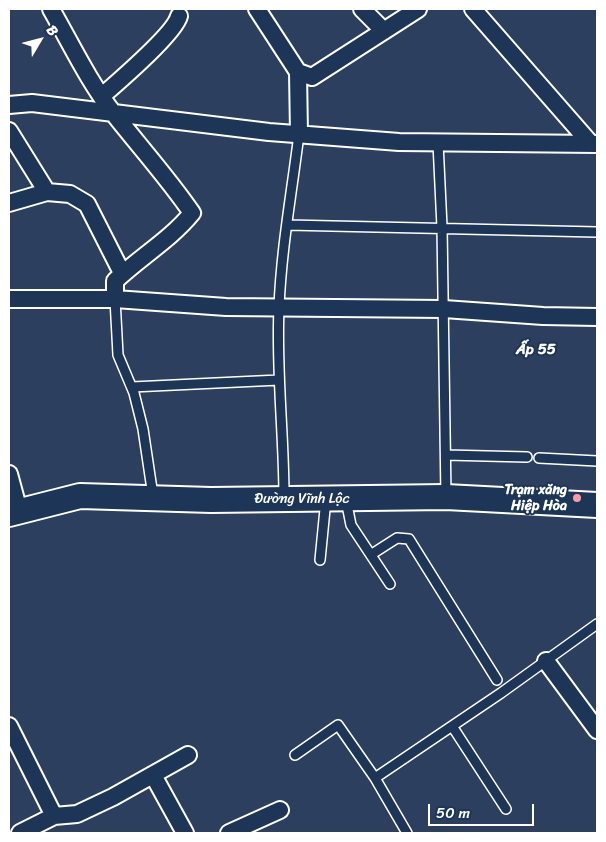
<!DOCTYPE html>
<meta charset="utf-8">
<style>
body{margin:0}
#map{position:relative;width:606px;height:842px;overflow:hidden;background:#2d3f5e;font-family:Sriracha,sans-serif}
canvas{display:block}
.frame{position:absolute;inset:0;border:10px solid #fff;pointer-events:none}
.north{position:absolute;left:15px;top:15px;width:50px;height:50px;-webkit-text-stroke:4px #1d3557;paint-order:stroke;rotate:53deg;font-size:14px;font-weight:700;line-height:20px;text-align:center;color:#fff}
.north::after{content:'';display:block;margin:auto;width:18px;height:22px;background:#fff;clip-path:polygon(50% 0,100% 100%,50% 72%,0 100%)}
.scale{position:absolute;left:428px;top:804px;width:106px;height:22px;box-sizing:border-box;border:2px solid #fff;border-top:0;padding-left:6px;font-size:15px;line-height:18px;white-space:nowrap;color:#fff;-webkit-text-stroke:4px #1d3557;paint-order:stroke}
</style>
<div id="map">
<canvas width="606" height="842"></canvas>
<div class="frame"></div>
<div class="north">B</div>
<div class="scale">50 m</div>
</div>
<script>
const ctx = document.querySelector('canvas').getContext('2d');
ctx.lineJoin = 'round';
function trace(path, color, width, dash) {
  ctx.strokeStyle = color;
  ctx.lineWidth = width;
  ctx.lineCap = dash ? 'butt' : 'round';
  ctx.setLineDash(dash || []);
  ctx.stroke(path);
}
function write(font, color, halo, rows, align = 'center') {
  ctx.font = font + ' Sriracha,sans-serif';
  ctx.lineWidth = 4;
  ctx.setLineDash([]);
  ctx.textBaseline = 'middle';
  ctx.strokeStyle = halo;
  ctx.fillStyle = color;
  for (const [text, x, y, turn = 0] of rows) {
    ctx.save();
    ctx.translate(x, y);
    ctx.rotate((+turn || 0) * Math.PI / 180);
    ctx.textAlign = isNaN(turn) ? turn : align;
    if (halo) ctx.strokeText(text, 0, 0);
    ctx.fillText(text, 0, 0);
    ctx.restore();
  }
}
const service = new Path2D(`
 M 438,143 L 442,227 L 446,497
 M 288,225 L 597,232
 M 115,299 L 118,355 L 134,393 L 143,429 L 153,496
 M 132,387 L 279,380
 M 446,455 L 527,457
 M 539,458 L 597,461
 M 284,498 C 284,434 276,371 279,308 C 281,251 292,191 299,134
 M 346,500 L 351,525 L 390,584
 M 372,554 L 397,538 L 409,539 L 497,680
 M 320,560 L 326,499
 M 452,726 L 506,809
 M 295,755 L 338,725 L 375,778 L 407,833
 M 375,778 L 501,693 L 597,624`);
const minor = new Path2D(`
 M 51,9 C 71,44 89,82 114,114 C 140,147 168,178 192,213 C 170,240 140,257 115,281 L 115,299
 M 257,9 L 298,72 L 312,77 L 418,9
 M 362,9 L 384,31
 M 473,9 L 591,144
 M 298,72 L 299,134
 M 102,96 C 118,82 175,33 179,16
 M 9,105 L 32,103 L 269,132 L 399,142 L 597,144
 M 9,131 L 47,192
 M 9,203 L 47,192 L 70,194 L 87,204 L 122,273
 M 9,299 L 115,299 L 226,307 L 444,309 L 543,316 L 597,317
 M 9,474 L 19,511
 M 546,661 L 597,730
 M 9,726 L 54,816 L 20,833
 M 153,775 L 185,833
 M 54,816 L 77,814 L 113,797 L 188,755
 M 229,833 L 280,810`);
const secondary = new Path2D(`
 M 9,514 L 80,496 L 211,500 L 446,497 L 597,505`);
const markers = [
 [577,498,5,"#ff9aa2"]
];
const poiNames = [
 ["Trạm xăng",567,490],
 ["Hiệp Hòa",567,506]
];
const streetNames = [
 ["Đường Vĩnh Lộc",302,499]
];
const neighbourhoodNames = [
 ["Ấp 55",536,350]
];
trace(service, '#fff', 12);
trace(minor, '#fff', 20);
trace(secondary, '#fff', 28);
trace(service, '#1d3557', 9);
trace(minor, '#1d3557', 16);
trace(secondary, '#1d3557', 24);
for (const [x, y, r, color] of markers) {
  const dot = new Path2D();
  dot.arc(x, y, r, 0, 2 * Math.PI);
  ctx.fillStyle = color;
  ctx.fill(dot);
  trace(dot, '#1d3557', 2);
}
write('bold 14px', '#fff', '#1d3557', poiNames, 'right');
write('14px', '#fff', '#1d3557', streetNames);
write('bold 15px', '#fff', '#1d3557', neighbourhoodNames);
</script>
